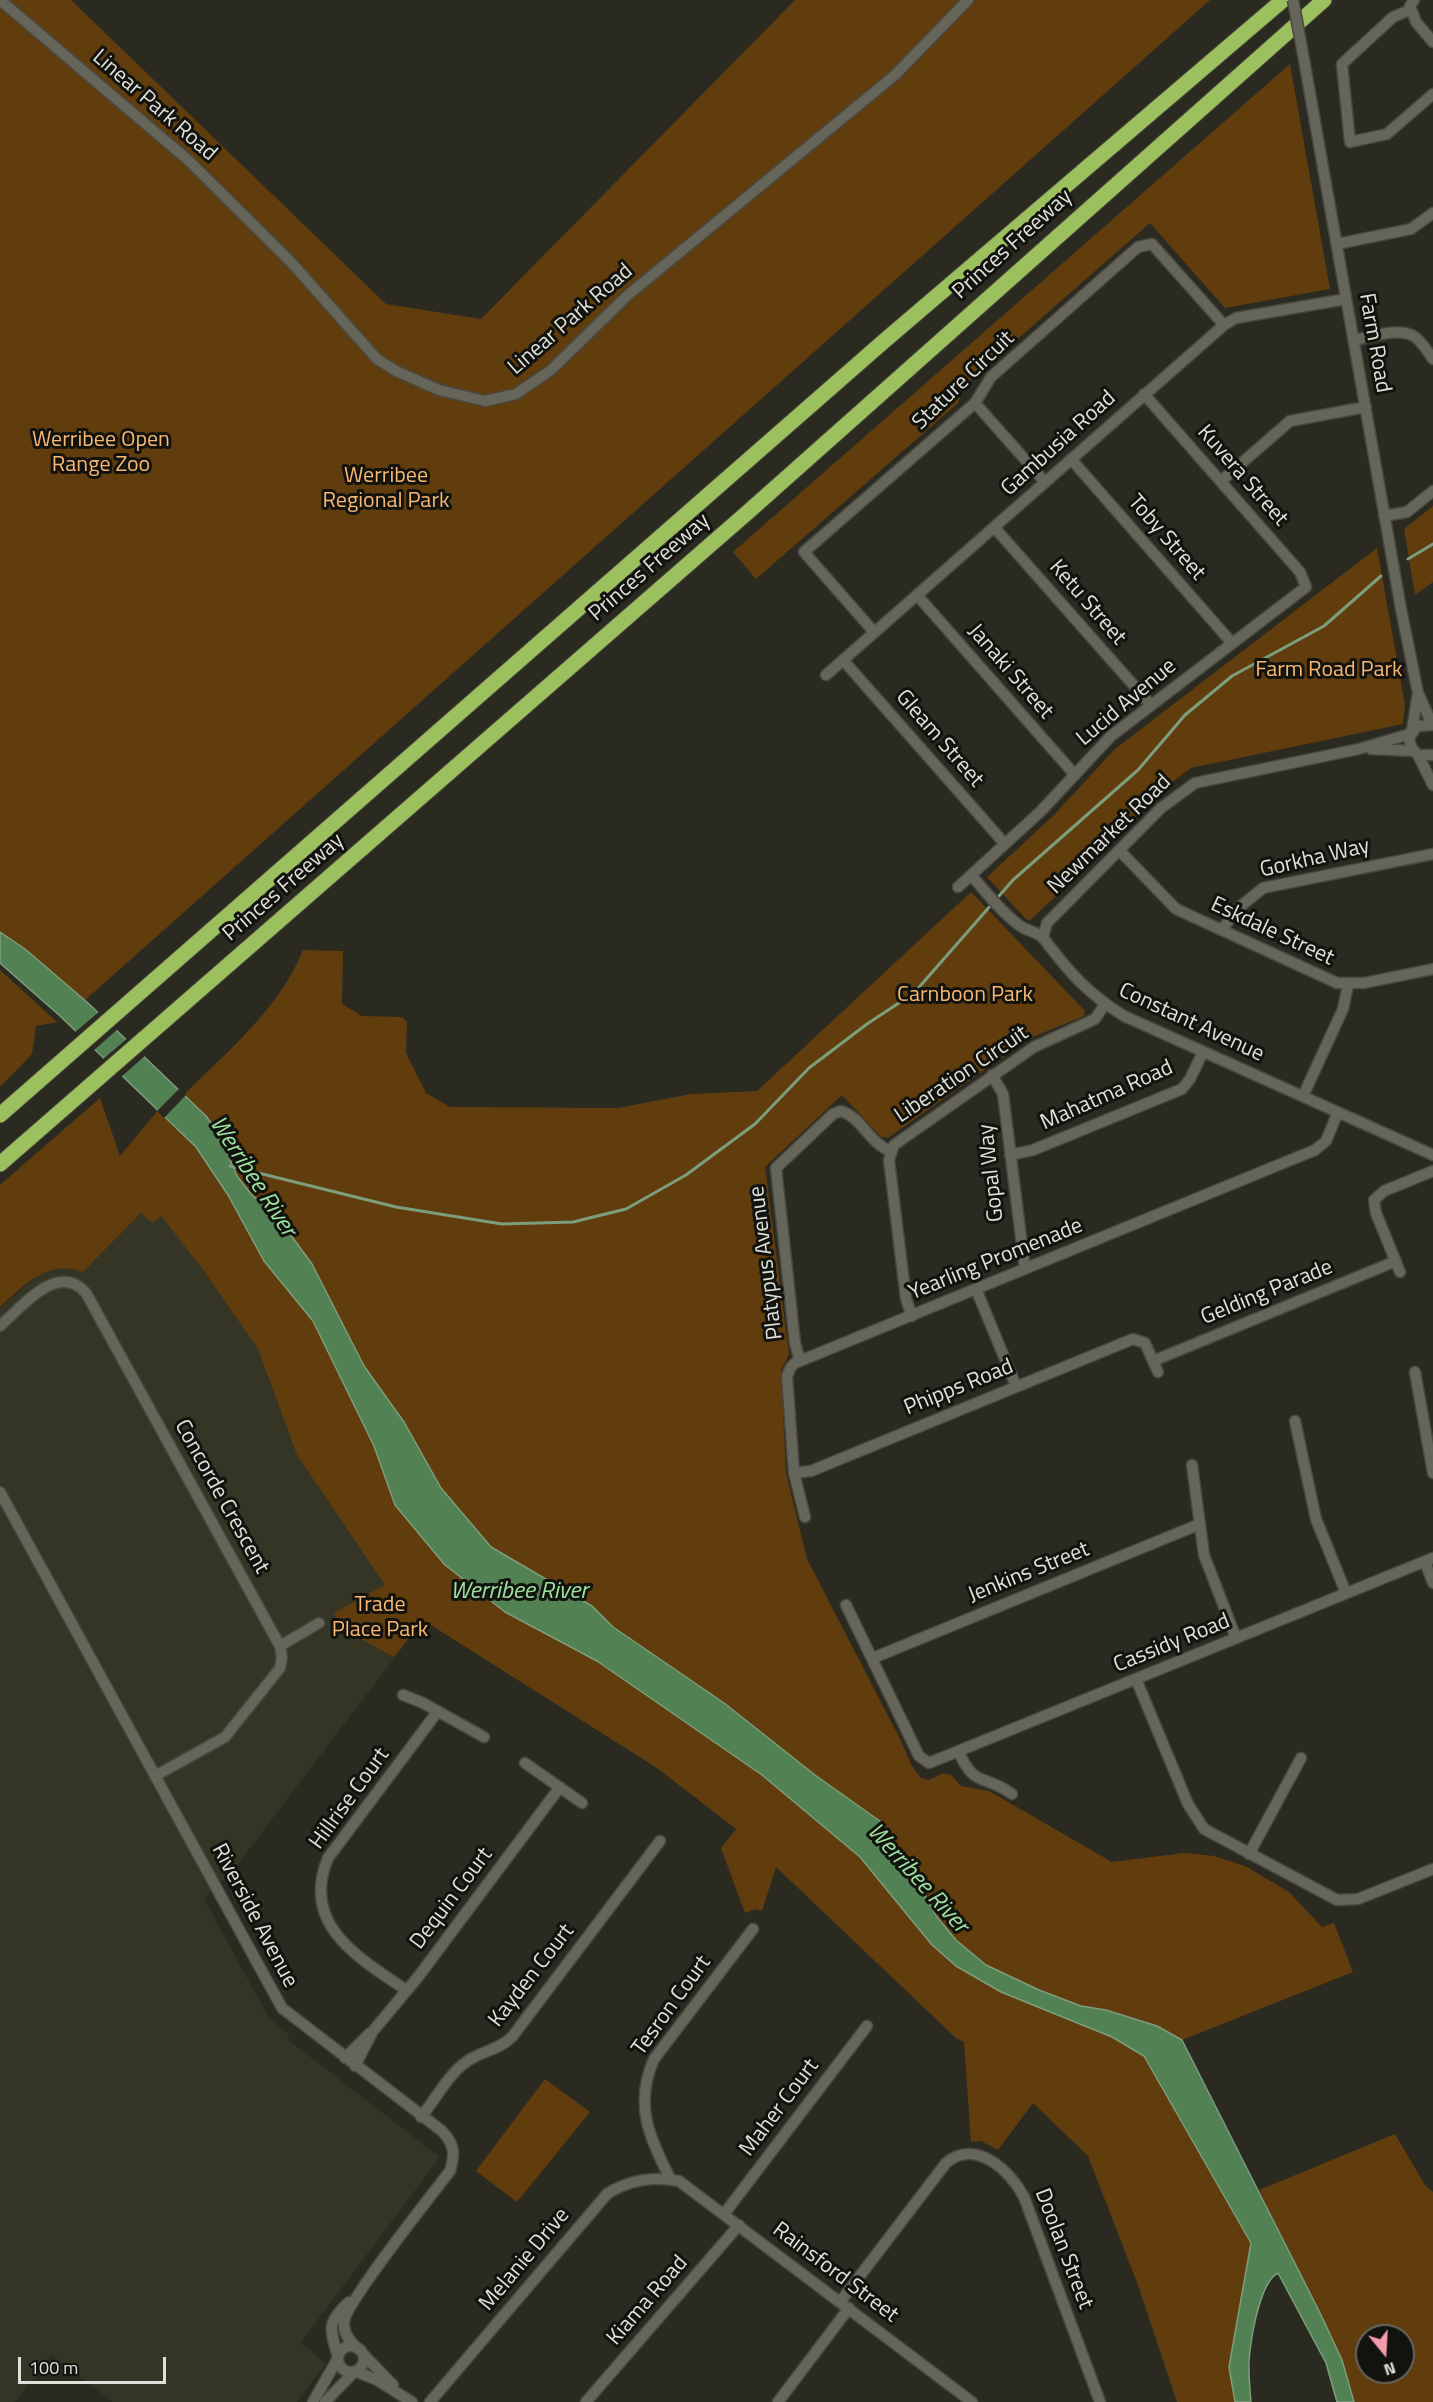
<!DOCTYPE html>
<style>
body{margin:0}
#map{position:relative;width:1433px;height:2402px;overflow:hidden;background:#2a2a21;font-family:"Titillium Web",sans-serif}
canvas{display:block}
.north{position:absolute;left:1355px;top:2324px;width:60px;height:60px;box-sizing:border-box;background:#12120e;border:2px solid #656560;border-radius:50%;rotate:162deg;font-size:16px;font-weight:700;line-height:24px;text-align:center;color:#e1e1db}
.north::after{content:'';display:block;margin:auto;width:21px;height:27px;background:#f39aa8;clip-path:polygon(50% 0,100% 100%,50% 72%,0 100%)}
.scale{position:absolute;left:18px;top:2357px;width:148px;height:27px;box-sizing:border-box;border:3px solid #e1e1db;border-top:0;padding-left:8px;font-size:18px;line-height:21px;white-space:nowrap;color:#e1e1db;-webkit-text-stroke:4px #12120e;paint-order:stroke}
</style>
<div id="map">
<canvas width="1433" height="2402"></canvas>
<div class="north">N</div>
<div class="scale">100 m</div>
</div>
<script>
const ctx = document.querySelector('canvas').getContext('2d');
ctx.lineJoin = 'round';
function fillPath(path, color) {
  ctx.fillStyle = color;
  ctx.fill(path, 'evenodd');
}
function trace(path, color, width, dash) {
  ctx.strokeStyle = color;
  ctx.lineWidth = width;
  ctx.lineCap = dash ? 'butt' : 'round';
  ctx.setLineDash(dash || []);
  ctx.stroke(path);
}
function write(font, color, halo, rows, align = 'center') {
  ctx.font = font + ' "Titillium Web",sans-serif';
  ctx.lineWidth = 6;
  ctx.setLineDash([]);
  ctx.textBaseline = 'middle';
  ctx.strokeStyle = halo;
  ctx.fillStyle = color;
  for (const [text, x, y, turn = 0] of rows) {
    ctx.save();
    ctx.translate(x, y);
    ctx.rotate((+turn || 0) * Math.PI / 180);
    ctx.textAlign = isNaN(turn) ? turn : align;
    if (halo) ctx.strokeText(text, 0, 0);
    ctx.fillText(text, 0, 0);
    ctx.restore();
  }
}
const built = new Path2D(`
 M 141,1213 L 161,1216 L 201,1267 L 258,1349 L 297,1455 L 423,1620 L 232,1872 L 204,1899 L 269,2018 L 290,2035 L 287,2039 L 440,2157 L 301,2342 L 326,2364 L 297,2402 L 113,2402 L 51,2355 L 15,2402 L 0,2402 L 0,1308 L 36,1276 L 48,1270 L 67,1268 L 83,1272 Z`);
const green = new Path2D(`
 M 0,0 L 71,0 L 386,304 L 481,319 L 795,0 L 1210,0 L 84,1001 L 25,949 L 0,932 Z
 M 1290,64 L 1330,289 L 1225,308 L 1150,223 L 965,385 L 958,403 L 756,579 L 733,552 Z
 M 1433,506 L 1433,582 L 1415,595 L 1404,529 Z
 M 1377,548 L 1405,705 L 1403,724 L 1191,768 L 1156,794 L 1097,858 L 1029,921 L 1024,917 L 987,877 L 1054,815 L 1115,749 Z
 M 971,892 L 1085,1011 L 1084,1016 L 1028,1039 L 888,1138 L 881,1137 L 842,1095 L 765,1167 L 789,1354 L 781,1371 L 786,1473 L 807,1559 L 899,1737 L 912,1766 L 921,1778 L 929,1780 L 943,1773 L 951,1775 L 961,1786 L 989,1791 L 1112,1862 L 1184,1853 L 1214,1856 L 1245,1866 L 1289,1892 L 1322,1927 L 1334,1923 L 1353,1972 L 1182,2040 L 1157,2026 L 1106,2010 L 1081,2006 L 1039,1990 L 986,1965 L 956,1940 L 937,1917 L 884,1824 L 815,1775 L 724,1703 L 613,1627 L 592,1606 L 491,1547 L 441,1488 L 404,1422 L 364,1366 L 312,1264 L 268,1204 L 254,1197 L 248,1190 L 237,1176 L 219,1134 L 183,1096 C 226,1052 279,1010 303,950 L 343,951 L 342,1004 L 362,1016 L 402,1017 L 407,1022 L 406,1053 L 426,1093 L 450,1107 L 618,1108 L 691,1094 L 757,1091 Z
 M 0,970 L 57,1022 L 36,1026 L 32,1054 L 0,1087 Z
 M 100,1098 L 120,1156 L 159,1109 L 196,1147 L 228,1195 L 264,1261 L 313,1321 L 374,1446 L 395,1505 L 445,1565 L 505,1612 L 597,1661 L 762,1775 L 860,1857 L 932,1945 L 956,1966 L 1001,1992 L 1112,2037 L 1144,2056 L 1251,2243 L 1229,2367 L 1235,2402 L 1177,2402 L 1138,2285 L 1088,2156 L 1033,2103 L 998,2150 L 981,2141 L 971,2142 L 964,2042 L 956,2038 L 776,1867 L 762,1911 L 756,1909 L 745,1913 L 721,1848 L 736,1829 L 657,1768 L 423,1620 L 394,1657 L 343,1629 L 334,1613 L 385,1585 L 297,1455 L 258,1349 L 201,1267 L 161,1216 L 152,1223 L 141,1213 L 83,1272 C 46,1259 25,1285 0,1307 L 0,1185 Z
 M 545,2079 L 590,2112 L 517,2202 L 476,2171 Z
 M 1395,2134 L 1425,2185 L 1433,2192 L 1433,2402 L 1354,2402 L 1342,2360 L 1259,2190 ZM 1367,2336 L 1403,2336 L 1403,2372 L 1367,2372 Z`);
const water = new Path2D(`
 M 0,932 L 25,949 L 88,1003 L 206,1116 L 219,1134 L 237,1176 L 248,1190 L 254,1197 L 268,1204 L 312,1264 L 364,1366 L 404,1422 L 441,1488 L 491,1547 L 592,1606 L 613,1627 L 724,1703 L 815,1775 L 884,1824 L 937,1917 L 956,1940 L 986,1965 L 1039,1990 L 1081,2006 L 1106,2010 L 1157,2026 L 1182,2040 L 1321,2315 L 1342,2360 L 1354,2402 L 1337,2402 L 1326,2363 L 1278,2273 C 1259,2282 1248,2349 1249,2369 C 1249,2380 1250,2391 1251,2402 L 1235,2402 L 1229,2367 L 1251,2243 L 1144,2056 L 1112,2037 L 1001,1992 L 956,1966 L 932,1945 L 860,1857 L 762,1775 L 597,1661 L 505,1612 L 445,1565 L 395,1505 L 374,1446 L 313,1321 L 264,1261 L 228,1195 L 196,1147 L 60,1016 L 0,963 Z`);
const pier = new Path2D(`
 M 100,1011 L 119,1028 L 93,1051 L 74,1033 Z
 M 129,1037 L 147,1054 L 121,1077 L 102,1060 Z
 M 181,1087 L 186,1095 L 164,1118 L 157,1111 Z`);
const stream = new Path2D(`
 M 1408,559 L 1433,544
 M 230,1166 L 396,1207 L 502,1224 L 573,1222 L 626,1209 L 686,1175 L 755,1124 L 809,1068 L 867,1024 L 914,993 L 1013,880 L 1138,770 L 1185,715 L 1232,676 L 1324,626 L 1381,576`);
const minor = new Path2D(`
 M 0,0 L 188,160 L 290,261 L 377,359 L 396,371 L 439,390 L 485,401 L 516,394 L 551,370 L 628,295 L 895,75 L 968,0
 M 1414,0 L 1410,6 L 1416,22 L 1433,42
 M 1410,10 L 1393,17 L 1342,64 L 1350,142 L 1387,134 L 1433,94
 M 1303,54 L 1401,609 L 1418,693 L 1432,724
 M 1337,244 L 1411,229 L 1433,213
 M 1354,340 C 1369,338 1401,326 1415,337 C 1422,342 1428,352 1433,359
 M 975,403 L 1045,482
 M 1071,459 L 1232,643
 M 1221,481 L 1290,421 L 1366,407
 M 1384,516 L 1407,512 L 1433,491
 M 994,527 L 1151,705
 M 917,595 L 1075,775
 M 874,632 L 804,552 L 975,403 L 991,377 L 1138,247 L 1152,244 L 1224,325
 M 843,660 L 1005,844
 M 826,675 L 1224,325 L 1236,318 L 1346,299
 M 1433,725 L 1417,726 L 1409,738 L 1411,747 L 1418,755 L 1433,755
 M 1412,730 L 1418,693
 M 1371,749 L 1414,751
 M 1418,755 L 1433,785
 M 1120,851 L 1176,909 L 1337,983 L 1364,983 L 1433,969
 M 971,875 C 986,892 1001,912 1020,926 C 1027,931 1039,932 1044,939 C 1069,972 1088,994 1124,1016 L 1433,1155
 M 958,887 L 1041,811 L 1111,736 L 1306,587 L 1300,572 L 1144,394
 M 1222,930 L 1236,910 L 1263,888 L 1433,854
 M 1043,937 L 1047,923 L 1161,808 L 1195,783 L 1359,749 L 1410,734
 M 992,1075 L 1003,1094 L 1025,1269
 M 1303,1096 L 1343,1009 L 1348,985
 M 1010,1155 L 1033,1150 L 1182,1089 L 1190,1079 L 1203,1052
 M 1400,1272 L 1376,1213 L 1374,1200 L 1384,1191 L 1433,1171
 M 976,1289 L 1016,1386
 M 912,1316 L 906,1299 L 889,1160 L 894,1145 L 1034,1047 L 1095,1019 L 1105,1004
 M 0,1326 C 23,1306 58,1261 86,1293 L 280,1646 L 282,1657 L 280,1668 L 225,1737 L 155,1776
 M 800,1361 L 795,1343 L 776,1168 L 833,1114 L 841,1111 C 862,1117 869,1144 891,1151
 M 1153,1361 L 1396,1261
 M 1415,1372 L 1433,1473
 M 1295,1421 L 1316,1519 L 1346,1593
 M 1192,1465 L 1204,1555 L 1236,1638
 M 794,1473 L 811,1471 L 1133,1339 L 1145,1343 L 1158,1372
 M 0,1492 L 282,2008 L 442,2131 C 455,2145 455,2154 450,2171 C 433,2193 345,2304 344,2322 C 343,2334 350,2341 358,2349
 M 805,1517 L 794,1473 L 787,1376 L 791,1367 L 795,1363 L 1315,1150 L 1326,1141 L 1338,1112
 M 1425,1562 L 1433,1583
 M 846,1605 L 919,1756 L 929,1763 L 1433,1558
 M 280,1646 L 319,1623
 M 873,1658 L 1200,1524
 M 1136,1679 L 1188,1804 L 1204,1829 L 1337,1900 L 1358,1899 L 1433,1869
 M 403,1695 L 423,1703 L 484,1737
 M 959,1752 C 974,1788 985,1774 1012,1794
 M 525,1763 L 582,1803
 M 1249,1854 L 1301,1758
 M 406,1990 C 359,1958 300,1925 328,1858 L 438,1711
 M 345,2058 L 370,2033
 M 355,2066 L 373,2031 L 418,1977 L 560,1787
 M 421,2117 C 435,2100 448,2075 466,2062 C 481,2051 499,2050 512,2037 L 660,1841
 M 671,2180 C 649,2138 634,2104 654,2059 L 753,1929
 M 724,2214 L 867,2026
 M 840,2302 L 946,2163 C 975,2138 1010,2170 1024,2197 L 1100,2402
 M338 2359a13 13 0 1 1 26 0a13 13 0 1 1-26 0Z
 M 362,2353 L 393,2385
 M 338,2357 C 330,2329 326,2323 349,2302
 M 355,2371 L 377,2380 L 412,2402
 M 313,2402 L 338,2358
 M 325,2402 L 354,2372
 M 430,2402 L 607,2194 C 628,2180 654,2176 679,2181 L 972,2402
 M 586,2402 L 739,2225
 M 778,2402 L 849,2308`);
const highway = new Path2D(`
 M 0,1115 L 883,342 L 1283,0
 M 0,1164 L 748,512 L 1324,0`);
const minorBridge = new Path2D(`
 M 1293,0 L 1303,54`);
const streetNames = [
 ["Linear Park Road",154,106,41],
 ["Princes Freeway",1013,245,-42],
 ["Linear Park Road",571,320,-41],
 ["Farm Road",1374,343,80],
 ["Stature Circuit",964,381,-44],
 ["Gambusia Road",1059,444,-42],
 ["Kuvera Street",1242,476,49],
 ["Toby Street",1166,538,49],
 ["Princes Freeway",650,568,-41],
 ["Ketu Street",1087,603,49],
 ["Janaki Street",1010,672,49],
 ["Lucid Avenue",1127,703,-40],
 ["Gleam Street",939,739,49],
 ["Newmarket Road",1110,835,-44],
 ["Gorkha Way",1315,859,-13],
 ["Princes Freeway",284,888,-41],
 ["Eskdale Street",1272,932,25],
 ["Constant Avenue",1191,1023,25],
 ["Liberation Circuit",962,1075,-34],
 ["Mahatma Road",1107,1096,-24],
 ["Gopal Way",992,1173,-96],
 ["Yearling Promenade",996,1260,-22],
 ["Platypus Avenue",767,1263,-97],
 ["Gelding Parade",1267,1293,-22],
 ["Phipps Road",959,1388,-22],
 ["Concorde Crescent",221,1497,61],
 ["Jenkins Street",1029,1573,-22],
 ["Cassidy Road",1172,1644,-22],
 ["Hillrise Court",350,1799,-54],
 ["Dequin Court",452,1899,-53],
 ["Riverside Avenue",254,1916,62],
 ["Kayden Court",532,1976,-52],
 ["Tesron Court",672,2006,-54],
 ["Maher Court",780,2108,-53],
 ["Doolan Street",1063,2249,69],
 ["Melanie Drive",525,2260,-50],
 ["Rainsford Street",835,2273,37],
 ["Kiama Road",648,2301,-49]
];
const parkNames = [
 ["Werribee Open",101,441],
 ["Range Zoo",101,466],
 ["Werribee",386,477],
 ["Regional Park",386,502],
 ["Farm Road Park",1329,671],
 ["Carnboon Park",965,996],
 ["Trade",380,1606],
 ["Place Park",380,1631]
];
const waterNames = [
 ["Werribee River",252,1177,57],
 ["Werribee River",519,1592],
 ["Werribee River",917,1879,48]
];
fillPath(built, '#353526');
fillPath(green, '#613d0e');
fillPath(water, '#528154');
trace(water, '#7d9e7c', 1.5);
fillPath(pier, '#2a2a21');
trace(stream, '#7d9e7c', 3);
trace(minor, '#494840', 13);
trace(highway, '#494840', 17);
trace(minor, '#65655a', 10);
trace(highway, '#9dc05f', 15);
trace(minorBridge, '#494840', 13, []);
trace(minorBridge, '#65655a', 10);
write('22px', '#e1e1db', '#12120e', streetNames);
write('22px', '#f8b871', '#12120e', parkNames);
write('italic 24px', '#9de2a0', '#12120e', waterNames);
</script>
